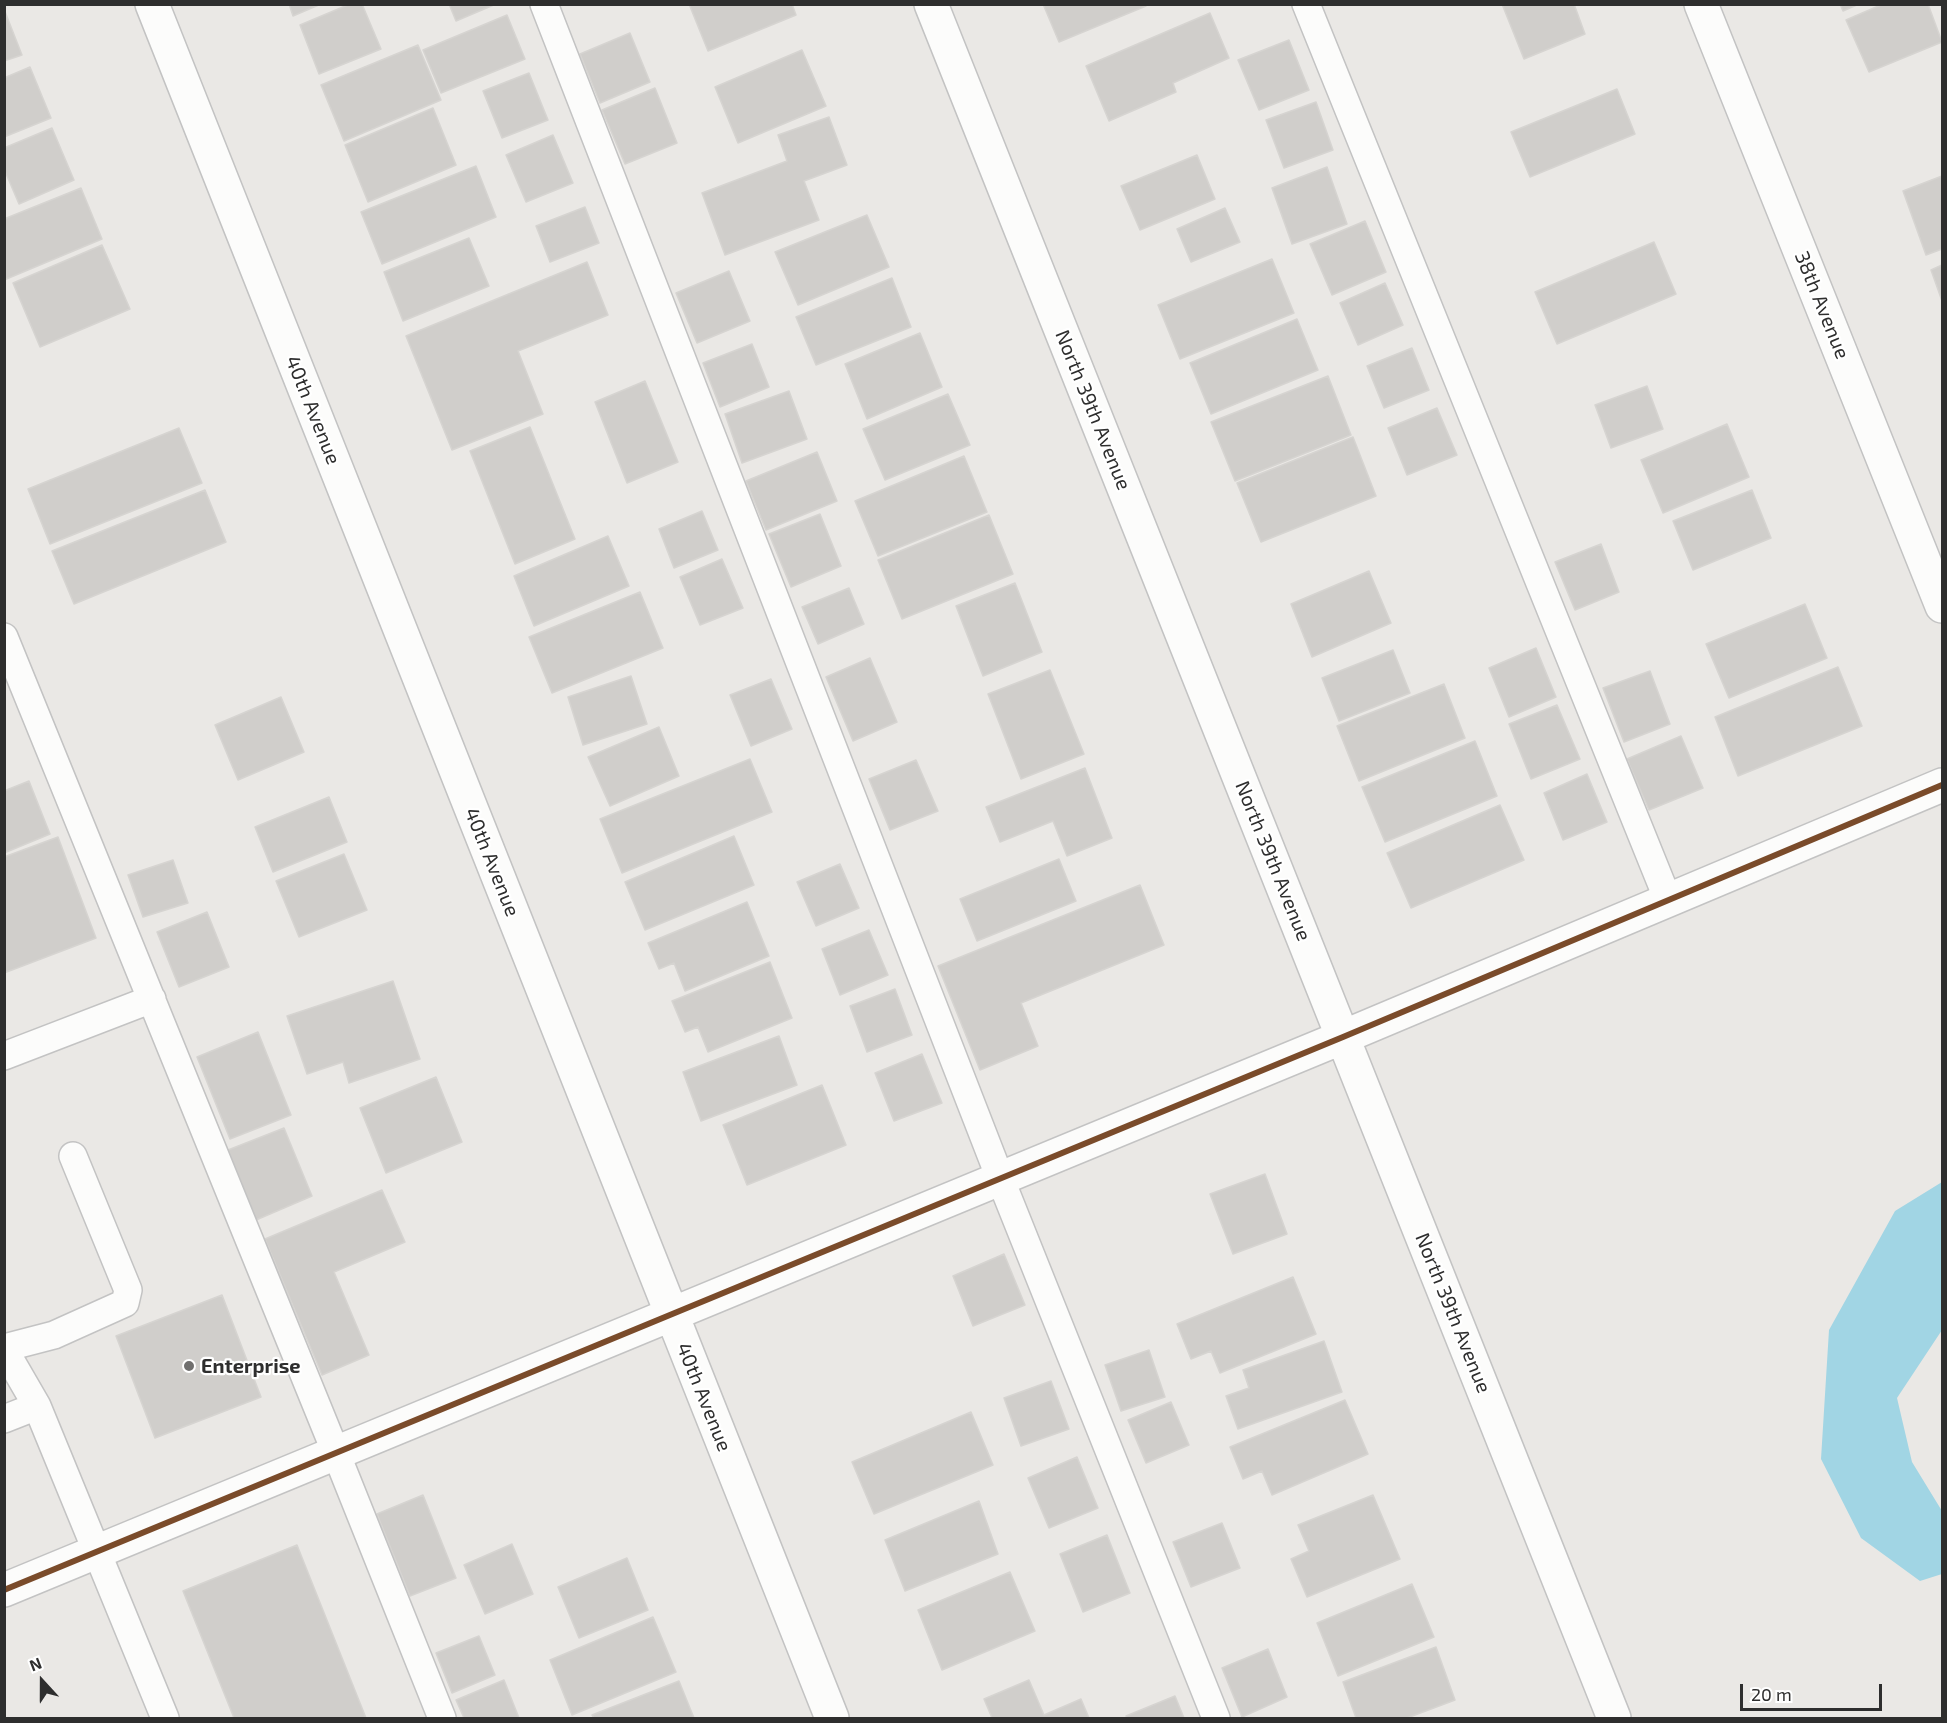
<!DOCTYPE html>
<style>
body{margin:0}
#map{position:relative;width:1947px;height:1723px;overflow:hidden;background:#eae8e5;font-family:"Exo 2",sans-serif}
canvas{display:block}
.frame{position:absolute;inset:0;border:6px solid #2e2e2e;pointer-events:none}
.north{position:absolute;left:12px;top:1651px;width:60px;height:60px;-webkit-text-stroke:4px #fff;paint-order:stroke;rotate:339deg;font-size:16px;font-weight:700;line-height:24px;text-align:center;color:#2e2e2e}
.north::after{content:'';display:block;margin:auto;width:21px;height:27px;background:#2e2e2e;clip-path:polygon(50% 0,100% 100%,50% 72%,0 100%)}
.scale{position:absolute;left:1740px;top:1684px;width:142px;height:27px;box-sizing:border-box;border:3px solid #2e2e2e;border-top:0;padding-left:8px;font-size:18px;line-height:21px;white-space:nowrap;color:#2e2e2e;-webkit-text-stroke:4px #fff;paint-order:stroke}
</style>
<div id="map">
<canvas width="1947" height="1723"></canvas>
<div class="frame"></div>
<div class="north">N</div>
<div class="scale">20 m</div>
</div>
<script>
const ctx = document.querySelector('canvas').getContext('2d');
ctx.lineJoin = 'round';
function fillPath(path, color) {
  ctx.fillStyle = color;
  ctx.fill(path, 'evenodd');
}
function trace(path, color, width, dash) {
  ctx.strokeStyle = color;
  ctx.lineWidth = width;
  ctx.lineCap = dash ? 'butt' : 'round';
  ctx.setLineDash(dash || []);
  ctx.stroke(path);
}
function write(font, color, halo, rows, align = 'center') {
  ctx.font = font + ' "Exo 2",sans-serif';
  ctx.lineWidth = 4.5;
  ctx.setLineDash([]);
  ctx.textBaseline = 'middle';
  ctx.strokeStyle = halo;
  ctx.fillStyle = color;
  for (const [text, x, y, turn = 0] of rows) {
    ctx.save();
    ctx.translate(x, y);
    ctx.rotate((+turn || 0) * Math.PI / 180);
    ctx.textAlign = isNaN(turn) ? turn : align;
    if (halo) ctx.strokeText(text, 0, 0);
    ctx.fillText(text, 0, 0);
    ctx.restore();
  }
}
const water = new Path2D(`
 M 1942,1182 L 1942,1330 L 1897,1398 L 1912,1462 L 1942,1511 L 1942,1574 L 1920,1581 L 1861,1538 L 1821,1459 L 1829,1330 L 1895,1211 Z`);
const building = new Path2D(`
 M 289,4 L 321,4 L 293,16 Z
 M 350,4 L 362,4 L 381,49 L 319,74 L 300,25 Z
 M 449,4 L 496,4 L 456,21 Z
 M 689,4 L 792,4 L 796,15 L 708,51 Z
 M 1043,4 L 1146,4 L 1146,6 L 1059,42 Z
 M 1502,4 L 1574,4 L 1585,34 L 1524,59 Z
 M 1840,4 L 1859,4 L 1843,11 Z
 M 1883,4 L 1928,4 L 1942,42 L 1869,72 L 1846,20 Z
 M 4,9 L 22,55 L 4,61 Z
 M 1210,13 L 1229,58 L 1173,83 L 1176,92 L 1109,121 L 1086,66 Z
 M 507,15 L 525,59 L 441,93 L 423,50 Z
 M 630,33 L 650,82 L 600,103 L 580,54 Z
 M 1289,40 L 1309,90 L 1259,110 L 1238,60 Z
 M 418,45 L 441,100 L 344,141 L 321,85 Z
 M 802,50 L 826,106 L 738,143 L 715,87 Z
 M 30,67 L 51,118 L 4,137 L 4,78 Z
 M 529,73 L 548,120 L 502,138 L 483,91 Z
 M 655,88 L 677,143 L 625,164 L 602,110 Z
 M 1617,89 L 1635,134 L 1530,177 L 1511,132 Z
 M 1316,102 L 1333,150 L 1284,168 L 1266,120 Z
 M 433,108 L 456,165 L 368,202 L 345,145 Z
 M 829,117 L 847,165 L 804,181 L 819,220 L 725,255 L 702,193 L 787,161 L 778,135 Z
 M 52,128 L 74,180 L 19,204 L 4,169 L 4,148 Z
 M 553,135 L 573,183 L 526,202 L 506,155 Z
 M 1197,155 L 1215,199 L 1140,230 L 1121,186 Z
 M 476,166 L 496,217 L 382,264 L 361,212 Z
 M 1327,167 L 1347,224 L 1292,244 L 1272,188 Z
 M 1942,176 L 1942,249 L 1926,255 L 1903,191 Z
 M 81,188 L 102,239 L 4,280 L 4,219 Z
 M 585,207 L 599,243 L 550,262 L 536,226 Z
 M 1225,208 L 1240,242 L 1191,262 L 1177,229 Z
 M 867,215 L 889,267 L 798,305 L 775,252 Z
 M 1365,221 L 1386,272 L 1332,295 L 1310,244 Z
 M 469,238 L 489,286 L 403,321 L 384,272 Z
 M 1654,242 L 1676,294 L 1557,344 L 1535,292 Z
 M 102,245 L 130,309 L 40,347 L 13,283 Z
 M 1272,259 L 1294,313 L 1180,359 L 1158,305 Z
 M 587,262 L 608,315 L 518,351 L 543,414 L 452,450 L 406,336 Z
 M 1942,265 L 1942,301 L 1931,270 Z
 M 729,271 L 750,321 L 697,343 L 676,293 Z
 M 892,278 L 911,327 L 816,365 L 796,317 Z
 M 1385,283 L 1403,325 L 1358,345 L 1340,303 Z
 M 1297,319 L 1318,370 L 1211,414 L 1190,363 Z
 M 920,333 L 942,387 L 867,419 L 845,364 Z
 M 752,344 L 769,387 L 720,407 L 703,363 Z
 M 1412,348 L 1429,390 L 1384,408 L 1367,366 Z
 M 1328,376 L 1351,435 L 1235,481 L 1211,422 Z
 M 645,381 L 678,462 L 627,483 L 595,402 Z
 M 1647,386 L 1663,429 L 1611,448 L 1595,405 Z
 M 789,391 L 807,439 L 742,463 L 725,414 Z
 M 948,394 L 970,445 L 885,480 L 863,429 Z
 M 1437,408 L 1457,455 L 1407,475 L 1388,428 Z
 M 1727,424 L 1749,477 L 1663,513 L 1641,460 Z
 M 530,427 L 575,539 L 515,564 L 470,451 Z
 M 179,428 L 202,483 L 50,544 L 28,489 Z
 M 1353,437 L 1376,496 L 1261,542 L 1237,483 Z
 M 817,452 L 837,501 L 766,530 L 746,481 Z
 M 964,456 L 987,512 L 878,556 L 855,501 Z
 M 205,490 L 226,542 L 74,604 L 52,551 Z
 M 1752,490 L 1771,538 L 1693,570 L 1673,521 Z
 M 702,511 L 718,550 L 674,568 L 659,529 Z
 M 820,514 L 841,566 L 791,587 L 769,534 Z
 M 989,515 L 1013,574 L 902,619 L 878,560 Z
 M 608,536 L 629,586 L 534,626 L 514,576 Z
 M 1601,544 L 1619,592 L 1575,610 L 1555,562 Z
 M 722,559 L 743,608 L 700,625 L 680,577 Z
 M 1369,571 L 1391,623 L 1312,657 L 1291,604 Z
 M 1015,583 L 1042,652 L 983,676 L 956,606 Z
 M 849,588 L 864,624 L 818,644 L 802,607 Z
 M 640,592 L 663,648 L 552,693 L 529,637 Z
 M 1805,604 L 1827,658 L 1729,698 L 1706,644 Z
 M 1536,648 L 1556,697 L 1509,717 L 1489,668 Z
 M 1393,650 L 1410,693 L 1339,721 L 1322,678 Z
 M 870,658 L 897,722 L 853,741 L 826,677 Z
 M 1838,667 L 1862,726 L 1738,776 L 1715,717 Z
 M 1050,670 L 1084,754 L 1021,779 L 988,694 Z
 M 1650,671 L 1670,724 L 1624,742 L 1603,688 Z
 M 631,676 L 647,724 L 583,745 L 568,697 Z
 M 771,679 L 792,729 L 751,746 L 730,695 Z
 M 1444,684 L 1465,738 L 1359,781 L 1337,726 Z
 M 281,697 L 304,752 L 238,780 L 215,725 Z
 M 1557,705 L 1580,759 L 1531,779 L 1509,724 Z
 M 659,727 L 679,776 L 610,806 L 588,757 Z
 M 1681,736 L 1703,788 L 1649,810 L 1627,759 Z
 M 1475,741 L 1497,796 L 1385,842 L 1362,787 Z
 M 750,759 L 772,812 L 622,873 L 600,819 Z
 M 916,760 L 938,811 L 890,830 L 869,779 Z
 M 1085,768 L 1112,838 L 1067,856 L 1053,821 L 1000,842 L 986,807 Z
 M 1587,774 L 1607,822 L 1563,840 L 1544,793 Z
 M 29,781 L 50,834 L 4,853 L 4,791 Z
 M 329,797 L 347,842 L 273,872 L 255,827 Z
 M 1500,805 L 1524,860 L 1411,908 L 1387,853 Z
 M 734,836 L 754,885 L 645,930 L 625,882 Z
 M 58,837 L 96,938 L 4,973 L 4,857 Z
 M 344,854 L 367,910 L 299,937 L 276,881 Z
 M 1059,859 L 1076,901 L 977,941 L 960,899 Z
 M 173,860 L 188,903 L 143,917 L 128,875 Z
 M 840,864 L 859,908 L 816,926 L 797,882 Z
 M 1140,885 L 1164,945 L 1021,1003 L 1038,1046 L 980,1070 L 938,966 Z
 M 747,902 L 769,956 L 685,991 L 674,963 L 659,969 L 648,943 Z
 M 207,912 L 229,967 L 179,987 L 157,932 Z
 M 869,930 L 888,975 L 840,995 L 822,949 Z
 M 770,962 L 792,1018 L 708,1052 L 698,1027 L 685,1032 L 672,1001 Z
 M 393,981 L 420,1059 L 349,1083 L 343,1062 L 307,1074 L 287,1016 Z
 M 895,989 L 912,1035 L 867,1052 L 850,1006 Z
 M 258,1032 L 291,1115 L 230,1139 L 197,1057 Z
 M 779,1036 L 797,1085 L 701,1121 L 683,1072 Z
 M 922,1054 L 942,1103 L 894,1121 L 875,1073 Z
 M 436,1077 L 462,1142 L 386,1173 L 360,1108 Z
 M 822,1085 L 846,1145 L 747,1185 L 723,1125 Z
 M 284,1128 L 312,1196 L 256,1220 L 228,1150 Z
 M 1265,1174 L 1287,1234 L 1233,1254 L 1210,1194 Z
 M 382,1190 L 405,1242 L 334,1272 L 369,1355 L 322,1375 L 265,1239 Z
 M 1004,1254 L 1025,1305 L 973,1326 L 953,1276 Z
 M 1293,1277 L 1316,1334 L 1220,1373 L 1211,1351 L 1191,1359 L 1177,1324 Z
 M 222,1295 L 261,1397 L 155,1438 L 116,1336 Z
 M 1324,1341 L 1342,1392 L 1238,1429 L 1226,1396 L 1249,1388 L 1243,1370 Z
 M 1149,1350 L 1165,1397 L 1121,1411 L 1105,1365 Z
 M 1051,1381 L 1069,1429 L 1021,1446 L 1004,1398 Z
 M 1345,1400 L 1368,1454 L 1272,1495 L 1262,1471 L 1243,1479 L 1230,1447 Z
 M 1171,1402 L 1189,1445 L 1146,1463 L 1128,1420 Z
 M 971,1412 L 993,1465 L 874,1514 L 852,1462 Z
 M 1077,1457 L 1098,1508 L 1049,1528 L 1028,1478 Z
 M 423,1495 L 456,1578 L 410,1596 L 377,1514 Z
 M 1373,1495 L 1400,1559 L 1307,1597 L 1291,1559 L 1309,1551 L 1298,1525 Z
 M 979,1501 L 998,1554 L 905,1591 L 885,1540 Z
 M 1222,1523 L 1240,1568 L 1191,1587 L 1173,1542 Z
 M 1107,1535 L 1130,1593 L 1083,1612 L 1060,1554 Z
 M 512,1544 L 533,1594 L 485,1614 L 464,1565 Z
 M 297,1545 L 366,1718 L 234,1718 L 183,1591 Z
 M 627,1558 L 648,1610 L 579,1638 L 558,1587 Z
 M 1010,1572 L 1035,1631 L 942,1670 L 918,1610 Z
 M 1412,1584 L 1434,1637 L 1338,1676 L 1317,1623 Z
 M 653,1617 L 676,1672 L 572,1715 L 550,1660 Z
 M 479,1636 L 495,1675 L 452,1693 L 436,1653 Z
 M 1436,1647 L 1455,1700 L 1407,1718 L 1356,1718 L 1343,1682 Z
 M 1268,1649 L 1287,1697 L 1242,1717 L 1222,1668 Z
 M 504,1680 L 519,1718 L 464,1718 L 456,1700 Z
 M 1029,1680 L 1044,1715 L 1081,1699 L 1089,1718 L 992,1718 L 984,1699 Z
 M 679,1681 L 694,1718 L 594,1718 L 592,1715 Z
 M 1175,1696 L 1184,1718 L 1127,1718 L 1126,1716 Z`);
const lane = new Path2D(`
 M 544,4 L 1000,1178 L 1216,1718
 M 1306,4 L 1668,900
 M 4,637 L 336,1453 L 442,1718
 M 4,1056 L 152,999
 M 4,1348 L 54,1335 L 125,1303 L 128,1290 L 73,1156
 M 4,1349 L 37,1406
 M 4,1419 L 37,1406 L 165,1718`);
const street = new Path2D(`
 M 152,4 L 832,1718
 M 931,4 L 1614,1718
 M 1701,4 L 1942,606
 M 4,1590 L 1343,1037 L 1942,785`);
const bus1 = new Path2D(`
 M 4,1590 L 1343,1037 L 1942,785`);
const markers = [
 [189,1366,6,"#706f6e"]
];
const streetNames = [
 ["38th Avenue",1822,305,68],
 ["40th Avenue",313,410,68],
 ["North 39th Avenue",1093,410,68],
 ["North 39th Avenue",1273,861,68],
 ["40th Avenue",492,862,68],
 ["North 39th Avenue",1453,1313,68],
 ["40th Avenue",704,1397,68]
];
const poiNames = [
 ["Enterprise",201,1366]
];
fillPath(water, '#a1d5e4');
fillPath(building, '#d0cecb');
trace(building, '#d6d4d1', 1.5);
trace(lane, '#c3c3c3', 30);
trace(street, '#c3c3c3', 36);
trace(lane, '#fcfcfb', 27);
trace(street, '#fcfcfb', 33);
trace(bus1, '#7a4b2a', 6);
for (const [x, y, r, color] of markers) {
  const dot = new Path2D();
  dot.arc(x, y, r, 0, 2 * Math.PI);
  ctx.fillStyle = color;
  ctx.fill(dot);
  trace(dot, '#fff', 2);
}
write('20px', '#2e2e2e', '#fff', streetNames);
write('bold 20px', '#2e2e2e', '#fff', poiNames, 'left');
</script>
